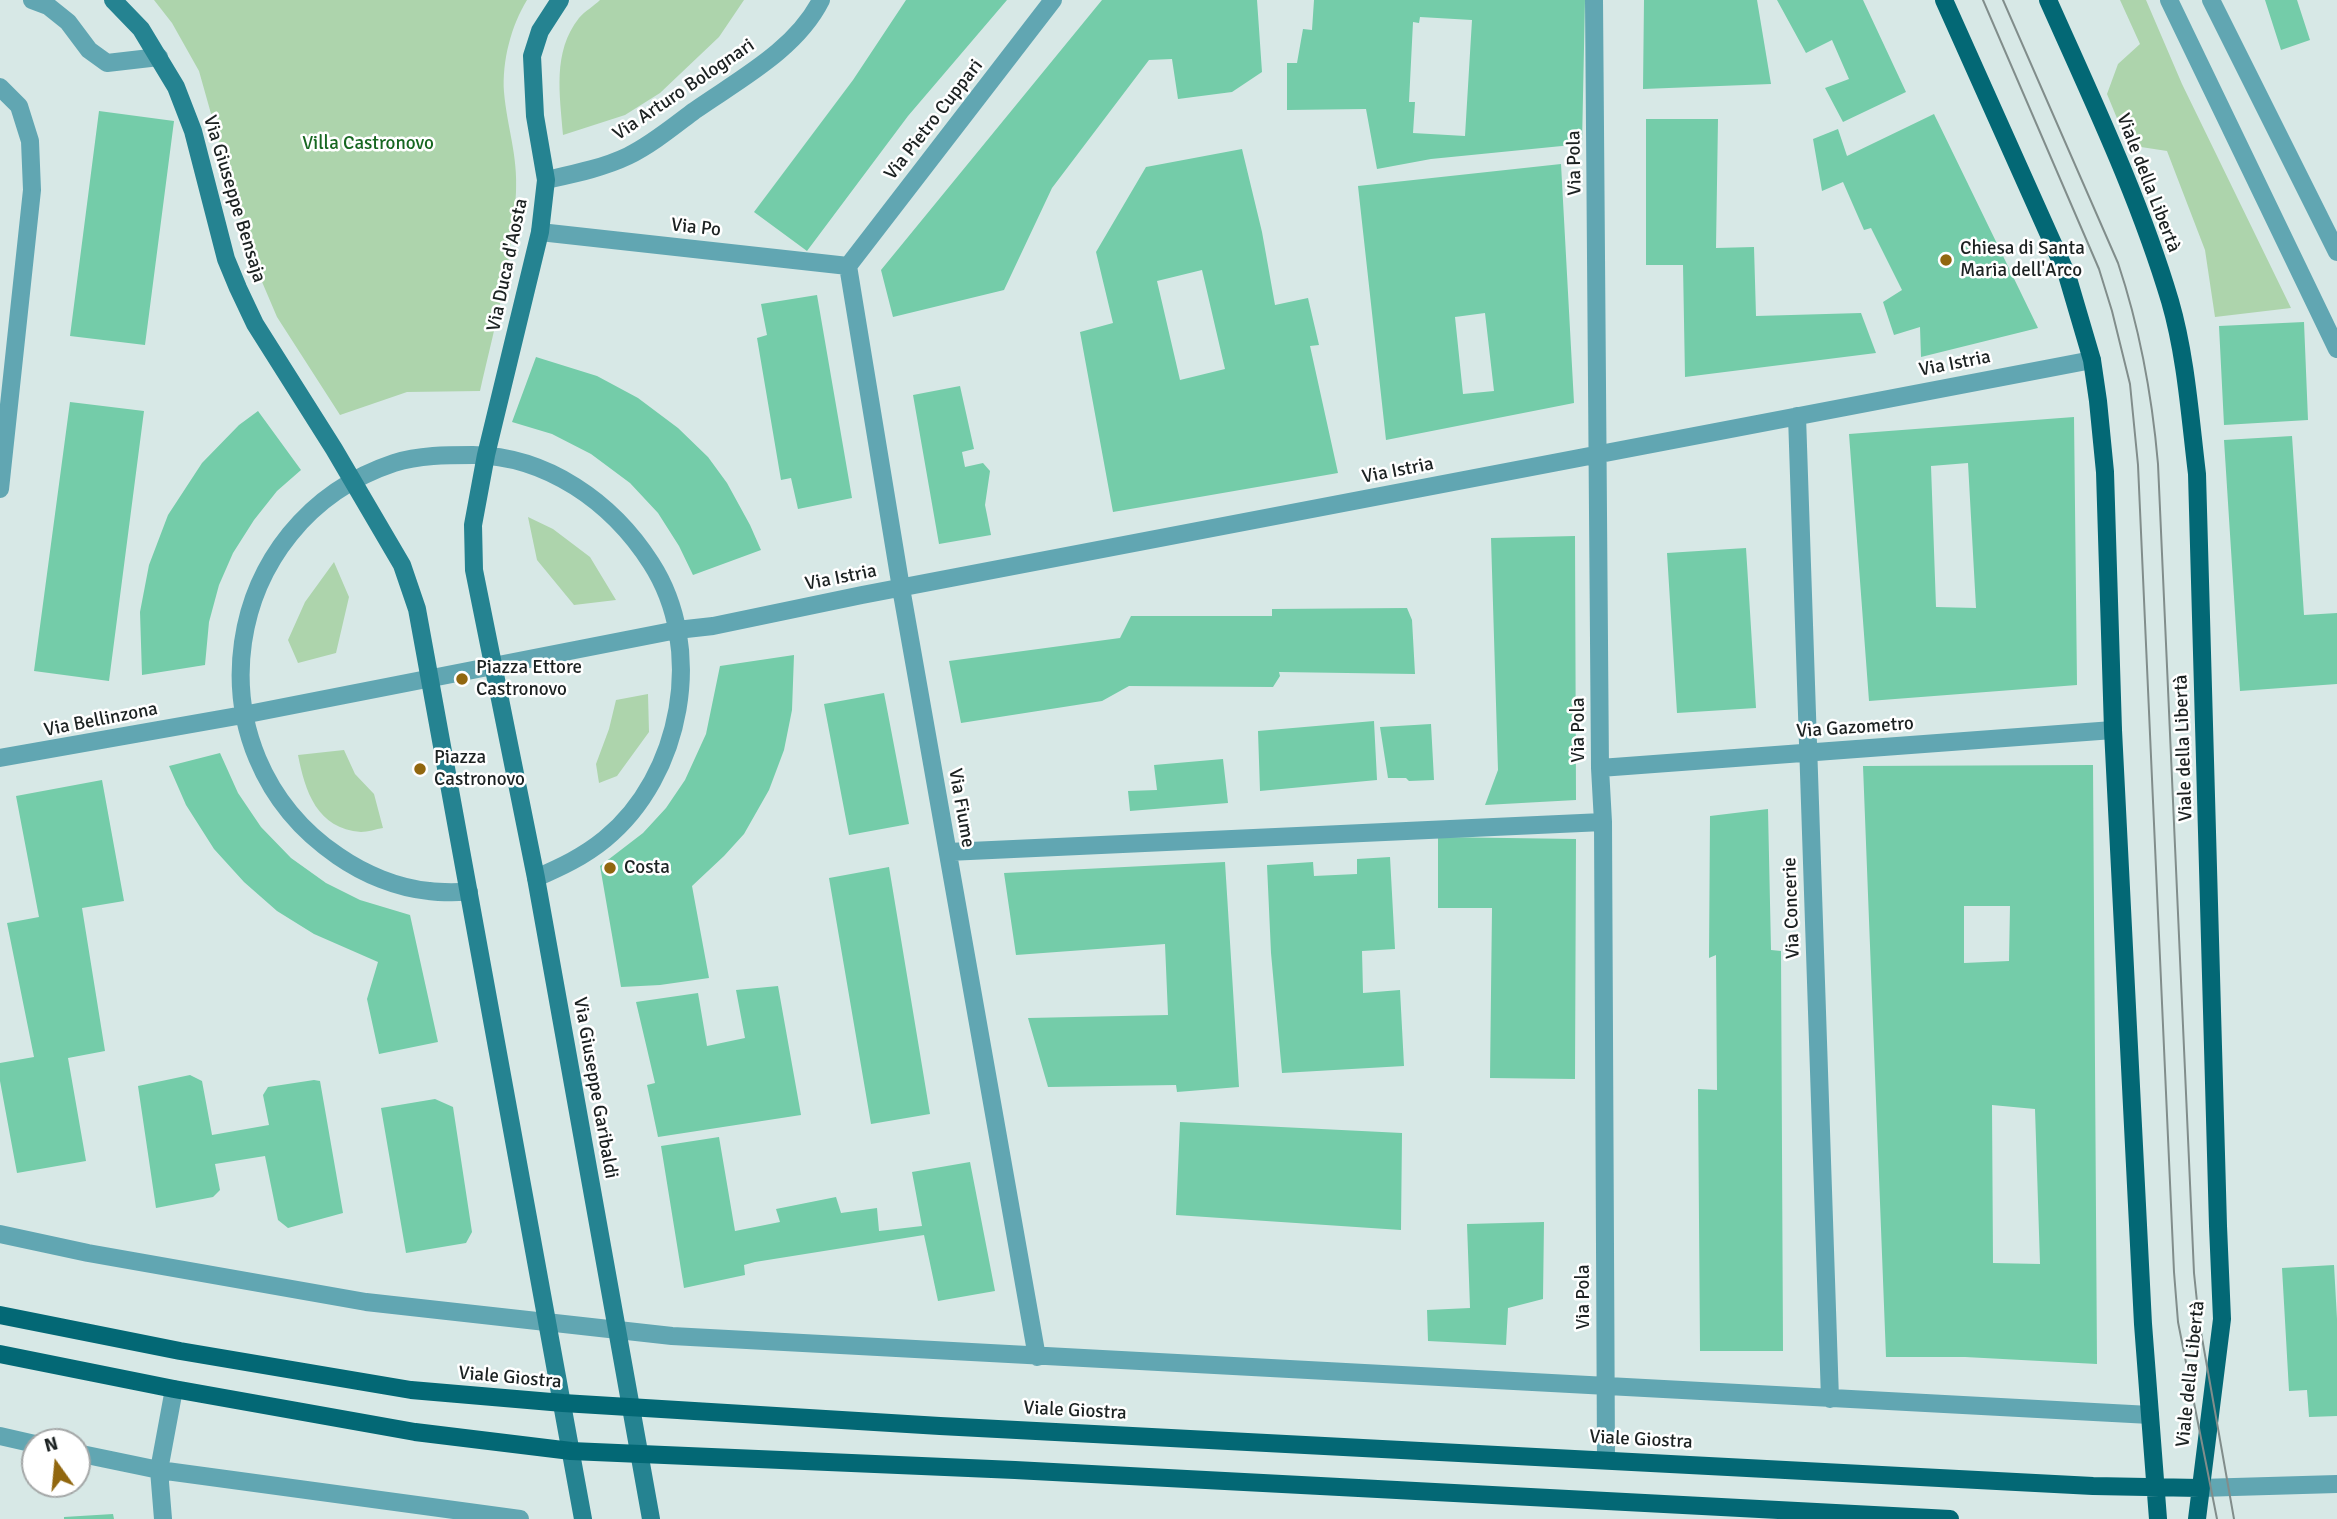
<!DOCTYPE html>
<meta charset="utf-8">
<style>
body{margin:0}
#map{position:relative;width:2337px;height:1519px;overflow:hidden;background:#d7e8e6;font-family:Signika,sans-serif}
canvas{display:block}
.north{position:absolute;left:21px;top:1428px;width:70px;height:70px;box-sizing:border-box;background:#fff;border:2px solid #a4a7a7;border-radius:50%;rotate:345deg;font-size:19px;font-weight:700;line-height:28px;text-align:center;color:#1c2222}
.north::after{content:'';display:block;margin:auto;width:24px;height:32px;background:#91670f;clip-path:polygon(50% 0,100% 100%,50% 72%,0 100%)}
</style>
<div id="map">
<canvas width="2337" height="1519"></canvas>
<div class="north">N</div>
</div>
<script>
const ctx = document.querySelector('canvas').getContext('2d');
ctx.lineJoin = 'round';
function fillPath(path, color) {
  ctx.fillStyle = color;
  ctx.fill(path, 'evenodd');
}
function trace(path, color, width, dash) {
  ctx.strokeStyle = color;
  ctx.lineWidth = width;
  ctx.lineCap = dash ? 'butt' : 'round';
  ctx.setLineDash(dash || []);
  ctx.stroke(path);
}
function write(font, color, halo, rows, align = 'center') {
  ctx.font = font + ' Signika,sans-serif';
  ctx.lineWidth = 5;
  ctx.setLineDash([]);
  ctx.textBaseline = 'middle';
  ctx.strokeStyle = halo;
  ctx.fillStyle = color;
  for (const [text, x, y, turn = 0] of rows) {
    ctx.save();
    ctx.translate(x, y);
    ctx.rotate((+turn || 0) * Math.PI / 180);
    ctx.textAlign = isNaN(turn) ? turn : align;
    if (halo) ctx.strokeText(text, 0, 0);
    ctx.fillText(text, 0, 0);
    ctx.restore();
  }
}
const green = new Path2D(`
 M 154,0 L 527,0 C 511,26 502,61 504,92 C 507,127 518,155 516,192 C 513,259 495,326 480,391 L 407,392 L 340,415 L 277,317 L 251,256 L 199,71 L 172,23 Z
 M 600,0 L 744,0 L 719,37 L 660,93 L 625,115 L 563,135 C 560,95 552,52 579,18 C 585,11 594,6 600,0 Z
 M 2120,0 L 2146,0 L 2182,84 L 2291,308 L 2215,317 L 2205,250 L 2167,151 L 2141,147 L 2121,128 L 2107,94 L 2118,64 L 2140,44 Z
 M 528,517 L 553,529 L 590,557 L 616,600 L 574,605 L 537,560 Z
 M 334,562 L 349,597 L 336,653 L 298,663 L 288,640 L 305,602 Z
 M 648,694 L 649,732 L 617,776 L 599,783 L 596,764 L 609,729 L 616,700 Z
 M 344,750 L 355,774 L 374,794 L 383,828 C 376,829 368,832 361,832 C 317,829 305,791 298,755 Z`);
const building = new Path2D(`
 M 906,0 L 1007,0 L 908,116 L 807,251 L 754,212 L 853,80 Z
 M 1102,0 L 1257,0 L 1262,72 L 1232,92 L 1178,99 L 1172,59 L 1149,60 L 1052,188 L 1004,290 L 893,317 L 881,270 Z
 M 1314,0 L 1585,0 L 1582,144 L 1431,159 L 1377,169 L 1366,109 L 1287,110 L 1287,63 L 1297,63 L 1303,29 L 1312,30 ZM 1420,17 L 1472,20 L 1465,136 L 1413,133 L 1415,102 L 1409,102 L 1413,22 L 1419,23 Z
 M 1644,0 L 1757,0 L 1771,84 L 1643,89 Z
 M 1777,0 L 1863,0 L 1906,92 L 1843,122 L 1825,88 L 1849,79 L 1832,40 L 1806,53 Z
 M 2265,0 L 2297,0 L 2310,40 L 2281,50 Z
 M 99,111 L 174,121 L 145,345 L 70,336 Z
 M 1934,114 L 2038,328 L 1921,357 L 1920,327 L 1894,335 L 1883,302 L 1902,290 L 1871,228 L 1864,230 L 1843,182 L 1822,191 L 1813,139 L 1838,129 L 1847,156 Z
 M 1646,119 L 1718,119 L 1716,248 L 1754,247 L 1756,316 L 1861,313 L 1876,353 L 1685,377 L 1683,265 L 1646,265 Z
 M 1242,149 L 1262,232 L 1275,305 L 1308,298 L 1319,345 L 1310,346 L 1338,473 L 1113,512 L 1080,332 L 1113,323 L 1096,252 L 1146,167 ZM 1202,270 L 1225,369 L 1180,380 L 1157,281 Z
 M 1561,164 L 1574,403 L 1386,440 L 1358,186 ZM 1485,313 L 1494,391 L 1463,394 L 1455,317 Z
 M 817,295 L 852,498 L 798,509 L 791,478 L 781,480 L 757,338 L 767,335 L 761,304 Z
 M 2304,322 L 2308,420 L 2224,425 L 2219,326 Z
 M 536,357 L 597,376 L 638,398 L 678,428 L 708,457 L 727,483 L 750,525 L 761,550 L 693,575 L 679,546 L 658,513 L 630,483 L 591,454 L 552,434 L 512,422 Z
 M 960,386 L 974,449 L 962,452 L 965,467 L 983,463 L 990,471 L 985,505 L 991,535 L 939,544 L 913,395 Z
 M 70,402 L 144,411 L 109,681 L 34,671 Z
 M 258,411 L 301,470 L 277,491 L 254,520 L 233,553 L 219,585 L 209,622 L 205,665 L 142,675 L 140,612 L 149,565 L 168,515 L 202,463 L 239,425 Z
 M 2074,417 L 2077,685 L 1869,701 L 1849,434 ZM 1968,463 L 1976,608 L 1936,607 L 1931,466 Z
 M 2292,436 L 2304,615 L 2337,613 L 2337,684 L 2240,691 L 2224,440 Z
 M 1575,536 L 1576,800 L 1485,805 L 1498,770 L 1491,538 Z
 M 1746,548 L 1756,708 L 1677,713 L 1667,553 Z
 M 1407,608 L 1412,620 L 1415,674 L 1279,672 L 1280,676 L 1273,687 L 1129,686 L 1102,701 L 961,723 L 949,661 L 1120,638 L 1131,616 L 1272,616 L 1272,609 Z
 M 794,655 L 792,710 L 784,750 L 769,790 L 744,834 L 724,856 L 692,886 L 709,978 L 660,985 L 621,987 L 600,866 L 643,833 L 666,808 L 685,780 L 706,734 L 720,666 Z
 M 884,693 L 909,824 L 849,835 L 824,704 Z
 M 1374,721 L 1377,780 L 1260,791 L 1258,731 Z
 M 1431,724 L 1434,780 L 1409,781 L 1406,778 L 1388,778 L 1380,727 Z
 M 220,753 L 238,793 L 261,827 L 291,858 L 326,883 L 360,900 L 410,915 L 438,1042 L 379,1054 L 367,999 L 378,962 L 314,934 L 277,911 L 244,882 L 214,849 L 186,805 L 169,766 Z
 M 1223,759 L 1228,803 L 1130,811 L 1128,791 L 1157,790 L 1154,765 Z
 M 2093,765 L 2097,1364 L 1965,1357 L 1886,1357 L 1863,766 ZM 1964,906 L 2010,906 L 2009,961 L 1964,963 ZM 1992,1105 L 2035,1109 L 2040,1264 L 1993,1263 Z
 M 102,780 L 124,901 L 82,908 L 105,1051 L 68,1058 L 86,1161 L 17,1173 L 0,1081 L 0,1063 L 34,1057 L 7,923 L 39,917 L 16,796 Z
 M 1768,809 L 1771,950 L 1781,951 L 1783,1351 L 1700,1351 L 1698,1089 L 1717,1090 L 1716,955 L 1709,958 L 1710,816 Z
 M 1438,837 L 1576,839 L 1575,1079 L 1490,1078 L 1492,908 L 1438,908 Z
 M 1390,857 L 1395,949 L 1362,951 L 1363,993 L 1400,990 L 1404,1066 L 1282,1073 L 1271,953 L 1267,865 L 1313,862 L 1314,876 L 1357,874 L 1357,859 Z
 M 1225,862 L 1239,1087 L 1177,1092 L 1176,1085 L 1048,1087 L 1028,1018 L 1168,1015 L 1165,944 L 1016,955 L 1004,873 Z
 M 889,867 L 930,1114 L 871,1124 L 829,878 Z
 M 778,986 L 801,1115 L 658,1137 L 647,1085 L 655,1083 L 636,1002 L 698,993 L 707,1046 L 745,1038 L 736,990 Z
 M 190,1075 L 202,1081 L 212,1135 L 269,1125 L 263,1095 L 268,1087 L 314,1080 L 320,1081 L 343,1213 L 288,1228 L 278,1220 L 265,1156 L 215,1164 L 220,1190 L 213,1197 L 156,1208 L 138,1086 Z
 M 435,1099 L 453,1107 L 472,1232 L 466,1243 L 406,1253 L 381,1108 Z
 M 1180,1122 L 1402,1133 L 1401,1230 L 1176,1215 Z
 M 719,1137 L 735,1231 L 780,1222 L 776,1209 L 836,1197 L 841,1213 L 877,1208 L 879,1231 L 922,1226 L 912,1172 L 970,1162 L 995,1291 L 938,1301 L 924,1235 L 755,1262 L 744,1265 L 745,1275 L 684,1288 L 661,1146 Z
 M 1544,1222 L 1543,1299 L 1508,1308 L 1506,1345 L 1428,1341 L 1427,1310 L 1470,1308 L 1467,1224 Z
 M 2334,1265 L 2337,1319 L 2337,1416 L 2309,1417 L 2307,1390 L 2289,1391 L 2282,1268 Z
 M 113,1514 L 114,1519 L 64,1519 L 64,1517 Z`);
const lane = new Path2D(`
 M 2169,0 L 2337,349
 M 2211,0 L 2337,252
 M 2200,1488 L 2337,1484`);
const street = new Path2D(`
 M 32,0 L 48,6 L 68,22 L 89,50 L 107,63 L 159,57
 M 1594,0 L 1600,768 L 1603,822 L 1606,1459
 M 0,87 L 19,106 L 30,141 L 32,190 L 0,489
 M 546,180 C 573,174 603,168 628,156 C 651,145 674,126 694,111 C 738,80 796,50 821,0
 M 540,232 L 848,266
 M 848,266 L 901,588 L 1037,1357
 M 848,266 L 1053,0
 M 1797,416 L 1830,1399
 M 0,758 L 243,715 L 677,630 L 713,626 L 862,595 L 2092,360
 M 1600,768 L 2113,730
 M 948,852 L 1603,822
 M 469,892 C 456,892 442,893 429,891 C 397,888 364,874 338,856 C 185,752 219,521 394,463 C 419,455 447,455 473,455 C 547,456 612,502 651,563 C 706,648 682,776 605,839 C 583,857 561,867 536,878
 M 0,1234 L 88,1253 L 366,1302 L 672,1336 L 2150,1415
 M 0,1436 L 35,1444
 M 77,1453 L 159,1470 L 520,1519
 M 163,1519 L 159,1470 L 174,1389`);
const secondary = new Path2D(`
 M 113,0 L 141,29 L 176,87 L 193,131 L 226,259 L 238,288 L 255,324 L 334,449 L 402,565 L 417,609 L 583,1519
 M 560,0 L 540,31 L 532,56 L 535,116 L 546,180 L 540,232 L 486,455 L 473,525 L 474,570 L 536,878 L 651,1519`);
const primary = new Path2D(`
 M 1944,0 L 2067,275 L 2092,360 L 2098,401 L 2105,472 L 2113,730 L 2143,1324 L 2158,1519
 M 2048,0 C 2092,99 2139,197 2170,301 C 2186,356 2190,417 2197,474 L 2218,1226 L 2222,1319 L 2197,1519
 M 0,1315 L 180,1351 L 411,1390 L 563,1403 L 940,1426 L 2093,1486 L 2200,1488
 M 0,1354 L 174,1389 L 415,1432 L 571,1451 L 1015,1470 L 1950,1519`);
const tram = new Path2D(`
 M 1983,0 L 2099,269 L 2112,311 L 2130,384 L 2138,465 L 2174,1272 L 2178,1322 L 2217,1519
 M 2003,0 L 2118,263 C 2140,329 2152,395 2158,464 L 2194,1273 L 2199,1321 L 2234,1519`);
const markers = [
 [1946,260,7,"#91670f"],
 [462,679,7,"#91670f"],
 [420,769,7,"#91670f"],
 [610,868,7,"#91670f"]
];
const streetNames = [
 ["Via Arturo Bolognari",684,90,-34],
 ["Via Pietro Cuppari",934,120,-52],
 ["Via Pola",1575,163,-91],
 ["Viale della Libertà",2148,183,69],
 ["Via Giuseppe Bensaja",234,199,73],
 ["Via Po",696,228,6],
 ["Via Duca d'Aosta",508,265,-78],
 ["Via Istria",1955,364,-11],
 ["Via Istria",1398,471,-11],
 ["Via Istria",841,578,-11],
 ["Via Bellinzona",101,720,-11],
 ["Via Gazometro",1855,728,-4],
 ["Via Pola",1579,730,-90],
 ["Viale della Libertà",2184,748,-92],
 ["Via Fiume",961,808,80],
 ["Via Concerie",1792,908,-92],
 ["Via Giuseppe Garibaldi",595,1088,80],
 ["Via Pola",1584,1297,-90],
 ["Viale della Libertà",2191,1374,-84],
 ["Viale Giostra",510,1378,5],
 ["Viale Giostra",1075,1411,3],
 ["Viale Giostra",1641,1440,3]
];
const parkNames = [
 ["Villa Castronovo",368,144]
];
const poiNames = [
 ["Chiesa di Santa",1960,249],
 ["Maria dell'Arco",1960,271],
 ["Piazza Ettore",476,668],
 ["Castronovo",476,690],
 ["Piazza",434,758],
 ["Castronovo",434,780],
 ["Costa",624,868]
];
fillPath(green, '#add4ac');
fillPath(building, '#74cca9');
trace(lane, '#61a6b2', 18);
trace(street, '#61a6b2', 18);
trace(secondary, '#258391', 18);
trace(primary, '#036875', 18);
trace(tram, '#818d8b', 2);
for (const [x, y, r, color] of markers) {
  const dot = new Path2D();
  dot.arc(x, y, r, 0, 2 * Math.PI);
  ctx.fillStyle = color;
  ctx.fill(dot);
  trace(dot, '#fff', 2.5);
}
write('19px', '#1c2222', '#fff', streetNames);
write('19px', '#176721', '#fff', parkNames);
write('19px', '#1c2222', '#fff', poiNames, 'left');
</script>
